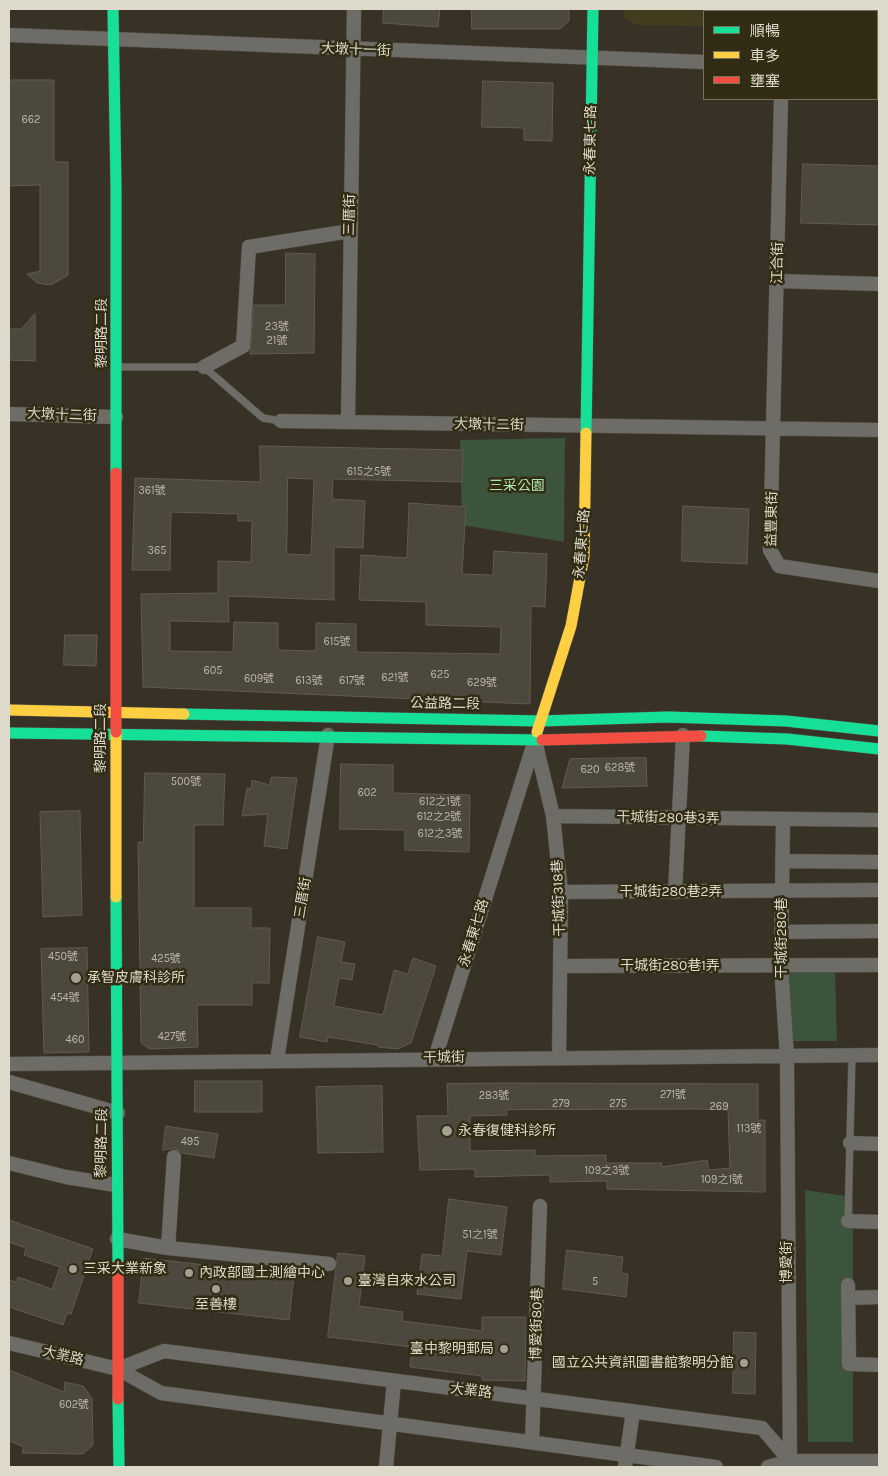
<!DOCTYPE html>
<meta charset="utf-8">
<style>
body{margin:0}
#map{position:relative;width:888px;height:1476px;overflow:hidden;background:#373225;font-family:Karla,"Noto Sans TC",sans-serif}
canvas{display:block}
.frame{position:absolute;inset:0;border:10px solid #ddd9cb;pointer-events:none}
.legend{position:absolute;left:703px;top:10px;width:175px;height:90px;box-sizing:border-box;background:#332c14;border:1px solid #77715d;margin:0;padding:6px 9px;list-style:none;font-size:15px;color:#ddd9cb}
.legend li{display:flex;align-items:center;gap:10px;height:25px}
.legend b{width:25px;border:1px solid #77715d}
</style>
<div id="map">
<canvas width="888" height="1476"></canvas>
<div class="frame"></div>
<ul class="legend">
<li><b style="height:6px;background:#16e098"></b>順暢</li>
<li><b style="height:6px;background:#ffcf43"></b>車多</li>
<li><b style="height:6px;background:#f24e42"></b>壅塞</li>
</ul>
</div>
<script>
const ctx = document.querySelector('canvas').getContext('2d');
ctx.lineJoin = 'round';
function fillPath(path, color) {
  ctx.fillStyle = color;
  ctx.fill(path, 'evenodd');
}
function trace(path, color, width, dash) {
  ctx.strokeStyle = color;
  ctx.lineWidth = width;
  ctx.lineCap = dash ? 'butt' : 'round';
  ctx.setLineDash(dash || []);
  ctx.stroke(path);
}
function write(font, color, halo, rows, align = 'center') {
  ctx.font = font + ' Karla,"Noto Sans TC",sans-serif';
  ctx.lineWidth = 5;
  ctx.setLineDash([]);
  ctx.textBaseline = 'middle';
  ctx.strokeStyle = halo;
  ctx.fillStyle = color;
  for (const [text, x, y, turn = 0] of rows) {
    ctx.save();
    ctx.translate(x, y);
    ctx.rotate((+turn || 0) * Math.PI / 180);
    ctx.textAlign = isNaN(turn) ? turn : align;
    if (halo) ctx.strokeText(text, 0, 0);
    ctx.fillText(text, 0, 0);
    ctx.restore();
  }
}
const built = new Path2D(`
 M 625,9 L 785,9 L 785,11 L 704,11 L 704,26 L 636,25 L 624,17 Z`);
const green = new Path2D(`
 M 565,438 L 564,542 L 462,525 L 460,440 Z
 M 835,971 L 837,1041 L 790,1041 L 785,973 Z
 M 805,1190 L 853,1197 L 853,1442 L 808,1442 Z`);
const building = new Path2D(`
 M 384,9 L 440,9 L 438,27 L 383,23 Z
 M 472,9 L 569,9 L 569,21 L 560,29 L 472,29 Z
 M 9,80 L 54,80 L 54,162 L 68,162 L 68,275 L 51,285 L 37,283 L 27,274 L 40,271 L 40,185 L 9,186 Z
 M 483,81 L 553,83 L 552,141 L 524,140 L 524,128 L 482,127 Z
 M 803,164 L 879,166 L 879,225 L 801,223 Z
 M 286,253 L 315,254 L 314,353 L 250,354 L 254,305 L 285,305 Z
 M 35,314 L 35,361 L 9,360 L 9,329 L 21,329 Z
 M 260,446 L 463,450 L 462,482 L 333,479 L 332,499 L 365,501 L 363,548 L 334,547 L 334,600 L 228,596 L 229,622 L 170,621 L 170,651 L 233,652 L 234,622 L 278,623 L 278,650 L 316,651 L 316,623 L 356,624 L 356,652 L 500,654 L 501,627 L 426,625 L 426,602 L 359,600 L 361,555 L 407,558 L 409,503 L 466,507 L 462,574 L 493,575 L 494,551 L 547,554 L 545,607 L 531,606 L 530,704 L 143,687 L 141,594 L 218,593 L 218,561 L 251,562 L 252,521 L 238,521 L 238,514 L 171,512 L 170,570 L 132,570 L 135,478 L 260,482 ZM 288,478 L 314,479 L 311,555 L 287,554 Z
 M 683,506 L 749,509 L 747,564 L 682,561 Z
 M 65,635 L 97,635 L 96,666 L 64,665 Z
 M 646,758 L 647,786 L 562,788 L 570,759 Z
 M 341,764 L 393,765 L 393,793 L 470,795 L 469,852 L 405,850 L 405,830 L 340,829 Z
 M 145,773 L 225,774 L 223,825 L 194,825 L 194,908 L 251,908 L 251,928 L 270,928 L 269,983 L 252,983 L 252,1005 L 197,1005 L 198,1047 L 150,1049 L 141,1043 L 138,842 L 143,842 Z
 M 272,777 L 297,778 L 287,849 L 264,846 L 268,814 L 242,816 L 247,788 L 251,789 L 252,780 L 269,785 Z
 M 80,811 L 82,915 L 43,917 L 40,812 Z
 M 318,937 L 345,942 L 341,962 L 355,964 L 352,980 L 339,978 L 334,1006 L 383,1015 L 394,970 L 408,974 L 413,958 L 436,966 L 411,1043 L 397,1049 L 378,1047 L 378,1045 L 328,1037 L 327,1042 L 300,1037 Z
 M 87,948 L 89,1052 L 44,1053 L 41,949 Z
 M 195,1081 L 262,1081 L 262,1112 L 195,1112 Z
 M 506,1083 L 758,1084 L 758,1120 L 765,1120 L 765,1192 L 607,1189 L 607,1181 L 550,1182 L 550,1175 L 475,1177 L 475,1169 L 420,1170 L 417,1116 L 448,1116 L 447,1084 ZM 698,1109 L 728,1110 L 730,1168 L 709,1170 L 707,1160 L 662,1167 L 662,1163 L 606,1163 L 606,1155 L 535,1156 L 535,1150 L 470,1151 L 470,1116 L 507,1115 L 506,1110 Z
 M 382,1086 L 383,1152 L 318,1153 L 316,1087 Z
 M 166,1126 L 218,1134 L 214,1158 L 182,1153 L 175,1148 L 163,1150 Z
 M 449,1199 L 507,1207 L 501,1255 L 467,1251 L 461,1299 L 417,1294 L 422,1254 L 442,1256 Z
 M 9,1220 L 93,1249 L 71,1314 L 67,1313 L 63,1325 L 9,1307 L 9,1280 L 16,1282 L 18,1277 L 52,1289 L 60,1267 L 24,1255 L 26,1248 L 9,1242 Z
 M 567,1250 L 623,1257 L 621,1273 L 628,1274 L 626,1297 L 563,1289 Z
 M 338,1253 L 365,1256 L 359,1306 L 403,1312 L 402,1321 L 482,1331 L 482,1317 L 526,1317 L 525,1381 L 482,1380 L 482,1376 L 410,1367 L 412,1347 L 328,1337 Z
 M 144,1258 L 294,1275 L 289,1320 L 139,1303 Z
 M 734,1332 L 756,1333 L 755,1394 L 733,1393 Z
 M 9,1370 L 64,1392 L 65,1382 L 83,1386 L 92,1398 L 93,1445 L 83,1454 L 22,1453 L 24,1447 L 9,1441 Z`);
const lane = new Path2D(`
 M 785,11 L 785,9
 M 118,367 L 204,367 L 263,418 L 281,421
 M 848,1221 L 852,1055`);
const street = new Path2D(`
 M 9,35 L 704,62
 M 877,69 L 879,69
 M 781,99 L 770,550 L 779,566 L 879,581
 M 777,281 L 879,284
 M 204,367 L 243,346 L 249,247 L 350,231
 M 9,414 L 116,417
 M 281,421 L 879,430
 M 348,422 L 354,9
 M 535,741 L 553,816 L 561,892 L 559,1058
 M 553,816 L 879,820
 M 783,819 L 781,965 L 787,1057 L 790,1464
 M 782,861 L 879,862
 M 561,892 L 879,890
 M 675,892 L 683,735
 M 781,932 L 879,931
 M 560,966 L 879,965
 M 435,1058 L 535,740
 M 277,1060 L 328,735
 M 9,1064 L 879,1055
 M 9,1082 L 118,1113
 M 850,1143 L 879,1144
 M 9,1163 L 66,1177 L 116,1185
 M 848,1221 L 879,1222
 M 117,1239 L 168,1248 L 329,1264
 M 168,1248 L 174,1157
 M 848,1285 L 849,1364 L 879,1365
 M 848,1298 L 879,1297
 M 9,1343 L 118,1369 L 161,1393 L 716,1467
 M 118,1369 L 164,1351 L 762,1428 L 790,1461
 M 532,1442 L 540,1206
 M 386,1467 L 394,1381
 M 625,1467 L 633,1411
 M 768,1467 L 790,1461 L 879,1461`);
const fast = new Path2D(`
 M 113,9 L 116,187 L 116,473
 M 586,433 L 593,9
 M 184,714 L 540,721 L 668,717 L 786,721 L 879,731
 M 9,733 L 542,740
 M 701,736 L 787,739 L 879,749
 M 116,897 L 118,1265
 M 118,1399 L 119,1467`);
const slow = new Path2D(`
 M 9,710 L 184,714
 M 116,732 L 116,897
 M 537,732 L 571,626 L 584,556 L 586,433`);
const jam = new Path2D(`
 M 116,473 L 116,732
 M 542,740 L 701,736
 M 118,1265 L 118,1399`);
const markers = [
 [76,978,6,"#a39f91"],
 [447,1131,6,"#a39f91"],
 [73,1269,5,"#a39f91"],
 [189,1273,5,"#a39f91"],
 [348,1281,5,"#a39f91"],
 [216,1289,5,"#a39f91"],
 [504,1349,5,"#a39f91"],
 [744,1363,5,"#a39f91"]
];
const numberNames = [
 ["662",31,120],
 ["23號",277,327],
 ["21號",277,341],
 ["615之5號",369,472],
 ["361號",152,491],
 ["365",157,551],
 ["615號",337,642],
 ["605",213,671],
 ["625",440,675],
 ["621號",395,678],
 ["609號",259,679],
 ["613號",309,681],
 ["617號",352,681],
 ["629號",482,683],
 ["628號",620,768],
 ["620",590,770],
 ["500號",186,782],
 ["602",367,793],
 ["612之1號",440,802],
 ["612之2號",439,817],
 ["612之3號",440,834],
 ["450號",63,957],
 ["425號",166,959],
 ["454號",65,998],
 ["427號",172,1037],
 ["460",75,1040],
 ["271號",673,1095],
 ["283號",494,1096],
 ["279",561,1104],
 ["275",618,1104],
 ["269",719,1107],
 ["113號",749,1129],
 ["495",190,1142],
 ["109之3號",607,1171],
 ["109之1號",722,1180],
 ["51之1號",480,1235],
 ["5",595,1282],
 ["602號",74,1405]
];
const streetNames = [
 ["大墩十一街",356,50,2],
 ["永春東七路",591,140,-89],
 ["三厝街",350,215,-89],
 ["江合街",778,263,-89],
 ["黎明路二段",102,333,-90],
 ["大墩十二街",62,415,2],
 ["大墩十二街",489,425,1],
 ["益豐東街",772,519,-89],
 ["永春東七路",582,544,-85],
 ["公益路二段",445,704,1],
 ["黎明路二段",101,738,-90],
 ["干城街280巷3弄",668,818,1],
 ["干城街280巷2弄",671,892],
 ["三厝街",303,898,-81],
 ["干城街318巷",559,898,-92],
 ["永春東七路",474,933,-73],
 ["干城街280巷",782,938,-90],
 ["干城街280巷1弄",670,966],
 ["干城街",444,1058,-1],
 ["黎明路二段",102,1143,-89],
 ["博愛街",787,1262,-90],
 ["博愛街80巷",537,1324,-89],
 ["大業路",63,1356,14],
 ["大業路",471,1391,7]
];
const parkNames = [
 ["三采公園",517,486]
];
const poiNames = [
 ["承智皮膚科診所",87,978],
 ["永春復健科診所",458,1131],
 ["三采大業新象",83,1269],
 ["內政部國土測繪中心",199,1273],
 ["臺灣自來水公司",358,1281],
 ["至善樓",216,1305,"center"],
 ["臺中黎明郵局",494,1349,"right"],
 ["國立公共資訊圖書館黎明分館",734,1363,"right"]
];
fillPath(built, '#443c1e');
fillPath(green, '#3c533c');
fillPath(building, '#4d483d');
trace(building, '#605b50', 1);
trace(lane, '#534f45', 8);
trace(street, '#534f45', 15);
trace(fast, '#534f45', 12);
trace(slow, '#534f45', 12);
trace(jam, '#534f45', 12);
trace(lane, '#6e6c66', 7);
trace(street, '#6e6c66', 14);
trace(fast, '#16e098', 11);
trace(slow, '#ffcf43', 11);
trace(jam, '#f24e42', 11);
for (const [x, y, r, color] of markers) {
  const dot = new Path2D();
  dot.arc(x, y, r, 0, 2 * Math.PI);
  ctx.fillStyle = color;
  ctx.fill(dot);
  trace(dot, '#332c14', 2);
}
write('11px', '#b9b5a8', null, numberNames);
write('14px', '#ddd9cb', '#332c14', streetNames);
write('14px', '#a8e7ae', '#332c14', parkNames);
write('14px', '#ddd9cb', '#332c14', poiNames, 'left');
</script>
